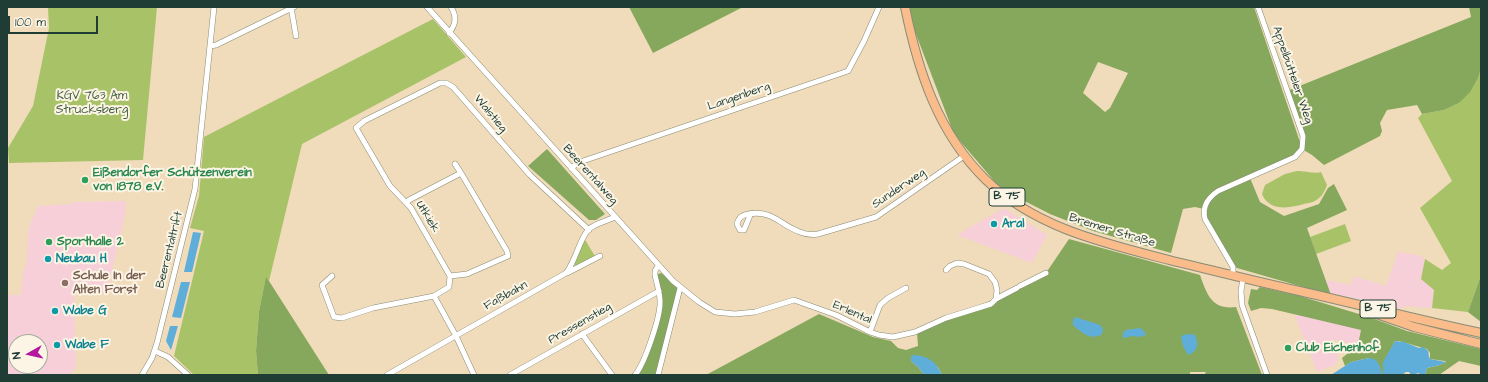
<!DOCTYPE html>
<meta charset="utf-8">
<style>
body{margin:0}
#map{position:relative;width:1488px;height:382px;overflow:hidden;background:#f0dbba;font-family:"Architects Daughter",sans-serif}
canvas{display:block}
.frame{position:absolute;inset:0;border:8px solid #1f3d34;pointer-events:none}
.north{position:absolute;left:8px;top:334px;width:40px;height:40px;box-sizing:border-box;background:#fcf5e5;border:1px solid #a4ab9e;border-radius:50%;rotate:262deg;font-size:11px;font-weight:700;line-height:16px;text-align:center;color:#1f3d34}
.north::after{content:'';display:block;margin:auto;width:14px;height:18px;background:#b5179e;clip-path:polygon(50% 0,100% 100%,50% 72%,0 100%)}
.scale{position:absolute;left:8px;top:16px;width:90px;height:18px;box-sizing:border-box;border:2px solid #1f3d34;border-top:0;padding-left:5px;font-size:12px;line-height:14px;white-space:nowrap;color:#1f3d34;-webkit-text-stroke:3px #fcf5e5;paint-order:stroke}
</style>
<div id="map">
<canvas width="1488" height="382"></canvas>
<div class="frame"></div>
<div class="north">N</div>
<div class="scale">100 m</div>
</div>
<script>
const ctx = document.querySelector('canvas').getContext('2d');
ctx.lineJoin = 'round';
function fillPath(path, color) {
  ctx.fillStyle = color;
  ctx.fill(path, 'evenodd');
}
function trace(path, color, width, dash) {
  ctx.strokeStyle = color;
  ctx.lineWidth = width;
  ctx.lineCap = dash ? 'butt' : 'round';
  ctx.setLineDash(dash || []);
  ctx.stroke(path);
}
function write(font, color, halo, rows, align = 'center') {
  ctx.font = font + ' "Architects Daughter",sans-serif';
  ctx.lineWidth = 4;
  ctx.setLineDash([]);
  ctx.textBaseline = 'middle';
  ctx.strokeStyle = halo;
  ctx.fillStyle = color;
  for (const [text, x, y, turn = 0] of rows) {
    ctx.save();
    ctx.translate(x, y);
    ctx.rotate((+turn || 0) * Math.PI / 180);
    ctx.textAlign = isNaN(turn) ? turn : align;
    if (halo) ctx.strokeText(text, 0, 0);
    ctx.fillText(text, 0, 0);
    ctx.restore();
  }
}
const built = new Path2D(`
 M 126,201 L 125,215 L 107,292 L 74,292 L 76,367 L 70,375 L 7,375 L 7,295 L 21,295 L 23,274 L 27,260 L 28,233 L 30,224 L 38,206 L 71,204 L 73,202 ZM 16,342 L 40,342 L 40,366 L 16,366 Z
 M 1004,208 L 1047,235 L 1032,263 L 957,235 Z
 M 1398,252 L 1422,256 L 1422,259 L 1425,259 L 1422,279 L 1434,290 L 1432,308 L 1404,306 L 1402,309 L 1330,293 L 1326,280 L 1351,285 L 1354,276 L 1386,286 Z
 M 1294,313 L 1367,330 L 1358,345 L 1331,339 L 1339,360 L 1335,362 L 1335,365 L 1317,372 Z`);
const green = new Path2D(`
 M 48,7 L 157,7 L 143,160 L 9,163 L 8,148 L 33,106 L 49,28 Z
 M 433,19 L 466,57 L 302,144 L 269,281 L 266,278 L 259,311 L 256,351 L 258,375 L 194,375 L 174,356 L 204,231 L 190,228 L 199,196 L 204,137 Z
 M 1481,69 L 1481,275 L 1468,312 L 1432,308 L 1434,290 L 1421,279 L 1425,259 L 1442,270 L 1451,263 L 1420,208 L 1452,181 L 1418,118 L 1422,114 L 1444,110 L 1459,103 L 1478,78 Z
 M 1297,171 C 1304,171 1317,174 1321,172 L 1327,185 C 1325,190 1323,195 1319,198 C 1315,202 1309,203 1304,204 C 1290,208 1269,212 1262,194 L 1265,185 L 1285,174 Z
 M 1345,224 L 1351,241 L 1316,254 L 1310,237 Z
 M 584,238 L 596,258 L 577,268 L 573,261 Z`);
const forest = new Path2D(`
 M 629,7 L 743,7 L 653,53 Z
 M 909,7 L 1254,7 L 1302,148 L 1303,136 L 1287,91 L 1471,17 L 1469,7 L 1481,7 L 1481,69 L 1478,78 L 1470,92 L 1459,103 L 1444,110 L 1422,114 L 1417,105 L 1387,110 L 1380,123 L 1382,131 L 1380,136 L 1324,165 L 1312,155 L 1302,149 L 1295,157 L 1250,178 L 1260,202 L 1284,216 L 1319,204 L 1328,188 L 1334,184 L 1347,210 L 1307,228 L 1331,295 L 1230,266 L 1208,225 L 1204,209 L 1195,207 L 1183,209 L 1171,253 L 1093,231 L 1050,214 L 1001,189 L 954,134 L 914,29 ZM 1098,62 L 1128,73 L 1110,108 L 1105,112 L 1083,93 Z
 M 547,149 L 605,214 L 596,220 L 589,220 L 528,166 Z
 M 1069,239 L 1200,275 C 1207,295 1212,310 1236,307 L 1262,375 L 1204,375 L 1206,372 L 1190,372 L 1190,375 L 942,375 L 938,367 L 911,361 L 919,368 L 924,375 L 706,375 L 819,314 L 873,337 L 891,341 L 898,348 L 906,350 L 918,346 L 917,333 L 1001,296 L 1046,273 Z
 M 661,273 L 680,288 L 658,375 L 635,375 L 640,367 L 660,306 L 655,275 Z
 M 1481,275 L 1481,322 L 1468,312 Z
 M 266,277 L 269,281 L 329,375 L 258,375 L 256,351 L 259,311 Z
 M 1260,287 L 1300,296 L 1372,318 L 1407,331 L 1481,349 L 1481,366 L 1459,361 L 1439,375 L 1425,375 L 1427,368 L 1440,365 L 1446,362 L 1445,361 L 1430,359 L 1430,353 L 1427,349 L 1399,341 L 1395,341 C 1390,351 1382,363 1383,375 L 1382,375 L 1381,372 L 1369,358 L 1351,362 L 1345,366 L 1342,358 L 1358,345 L 1361,330 L 1272,309 L 1261,308 L 1251,311 L 1248,303 L 1251,289 L 1257,290 Z`);
const water = new Path2D(`
 M 193,232 L 201,233 L 192,272 L 184,272 Z
 M 181,282 L 190,282 L 181,318 L 172,317 Z
 M 1075,317 L 1100,325 L 1103,329 L 1102,334 C 1091,341 1082,333 1073,325 L 1073,320 Z
 M 170,326 L 178,326 L 171,350 L 166,341 Z
 M 1140,328 L 1144,331 L 1146,335 L 1139,337 L 1133,336 L 1123,338 L 1123,333 L 1126,330 Z
 M 1190,334 L 1195,335 C 1199,343 1198,352 1188,355 L 1183,346 L 1181,337 L 1183,335 Z
 M 1395,341 L 1404,342 L 1419,348 L 1422,347 C 1431,351 1427,351 1430,359 L 1446,362 L 1440,365 L 1427,368 L 1425,375 L 1420,375 L 1419,373 L 1411,375 L 1409,372 L 1406,372 L 1402,375 L 1383,375 L 1383,362 Z
 M 913,355 C 928,356 936,361 942,375 L 924,375 L 919,368 L 911,361 L 911,357 Z
 M 1369,358 C 1379,359 1380,366 1382,375 L 1331,375 L 1351,362 Z`);
const minor = new Path2D(`
 M 291,7 L 296,36
 M 427,7 L 673,281 L 699,302 L 715,312 L 735,314 L 755,312 L 794,300 L 836,315 L 870,332 L 879,335 L 893,337 L 915,332 L 946,318 L 991,304 L 996,299 L 1017,288
 M 449,33 C 456,24 457,17 451,7
 M 210,46 L 216,45 L 294,7
 M 571,168 L 580,162 L 848,71 L 864,41 L 879,7
 M 407,202 L 409,200 L 461,173 L 455,164
 M 751,213 L 744,230 L 740,230 L 737,224 C 739,217 742,215 749,214 C 773,210 780,225 800,232 C 807,235 812,235 818,234 L 876,217 L 964,156
 M 946,270 L 950,266 L 957,263 L 964,264 L 989,274 L 995,282 L 997,290 L 996,299
 M 567,273 L 600,256
 M 332,276 L 322,285 L 334,317 L 342,318 L 373,308 L 434,296 L 449,287 L 450,276 L 411,208 L 390,186 L 356,128 L 364,121 L 440,83 L 446,83 L 453,87 L 530,175 L 589,230
 M 450,276 L 467,274 L 508,256 L 507,251 L 461,173
 M 1233,276 L 1233,267 L 1205,219 C 1202,206 1208,198 1218,191 L 1295,157 L 1302,149 L 1303,136 L 1258,7
 M 1243,278 L 1241,291 L 1242,305 L 1267,375
 M 1020,286 L 1046,273
 M 434,296 L 456,336 L 474,375
 M 870,332 L 880,305 L 888,298 L 906,288
 M 582,334 L 612,375
 M 155,351 L 168,357 L 188,375
 M 142,375 L 152,358 L 157,343 L 195,189 L 214,7
 M 387,375 L 566,273 C 576,261 579,239 589,229 C 596,223 607,221 615,217
 M 510,375 L 659,291
 M 635,375 C 645,363 659,320 660,305 C 661,295 657,285 655,275 L 655,271 L 658,266
 M 658,375 L 680,288`);
const primary = new Path2D(`
 M 905,7 C 918,71 938,133 986,180 C 1036,228 1104,243 1169,260 C 1211,270 1253,281 1295,290 C 1357,304 1419,320 1481,333
 M 1368,311 L 1414,327 L 1481,344`);
const markers = [
 [85,180,4,"#2e9e5b"],
 [994,224,4,"#0f9aa8"],
 [49,242,4,"#2e9e5b"],
 [48,259,4,"#0f9aa8"],
 [65,283,4,"#8d6e63"],
 [55,311,4,"#0f9aa8"],
 [57,345,4,"#0f9aa8"],
 [1288,348,4,"#2e9e5b"]
];
const shields = [
 [1007,197,36],
 [1378,309,36]
];
const shieldNames = [
 ["B 75",1007,197],
 ["B 75",1378,309]
];
const streetNames = [
 ["Appelbütteler Weg",1292,75,71],
 ["Langenberg",739,97,-19],
 ["Walstieg",490,114,50],
 ["Beerentalweg",590,175,48],
 ["Sunderweg",899,189,-34],
 ["Utkiek",427,217,59],
 ["Bremer Straße",1112,231,17],
 ["Beerentaltrift",170,250,-76],
 ["Faßbahn",506,296,-29],
 ["Erlental",852,313,24],
 ["Pressenstieg",580,324,-30]
];
const parkNames = [
 ["KGV 763 Am",92,96],
 ["Strucksberg",92,110]
];
const leisureNames = [
 ["Eißendorfer Schützenverein",93,173],
 ["von 1878 e.V.",93,187],
 ["Sporthalle 2",57,242],
 ["Club Eichenhof",1296,348]
];
const cultureNames = [
 ["Aral",1002,224],
 ["Neubau H",56,259],
 ["Wabe G",63,311],
 ["Wabe F",65,345]
];
const educationNames = [
 ["Schule In der",73,276],
 ["Alten Forst",73,290]
];
fillPath(built, '#f6cfd9');
fillPath(green, '#a8c268');
fillPath(forest, '#86a85c');
fillPath(water, '#5eaed9');
trace(minor, '#888c77', 6);
trace(primary, '#888c77', 10);
trace(minor, '#fff', 5);
trace(primary, '#f9bc8a', 8);
for (const [x, y, r, color] of markers) {
  const dot = new Path2D();
  dot.arc(x, y, r, 0, 2 * Math.PI);
  ctx.fillStyle = color;
  ctx.fill(dot);
  trace(dot, '#fcf5e5', 1.5);
}
for (const [x, y, w] of shields) {
  const box = new Path2D();
  box.roundRect(x - w / 2, y - 9, w, 18, 3);
  ctx.fillStyle = '#fcf5e5';
  ctx.fill(box);
  trace(box, '#1f3d34', 1);
}
write('bold 11px', '#1f3d34', null, shieldNames);
write('12px', '#1f3d34', '#fcf5e5', streetNames);
write('12px', '#415e41', '#fcf5e5', parkNames);
write('bold 12px', '#27864d', '#fcf5e5', leisureNames, 'left');
write('bold 12px', '#0d838f', '#fcf5e5', cultureNames, 'left');
write('bold 12px', '#785e54', '#fcf5e5', educationNames, 'left');
</script>
